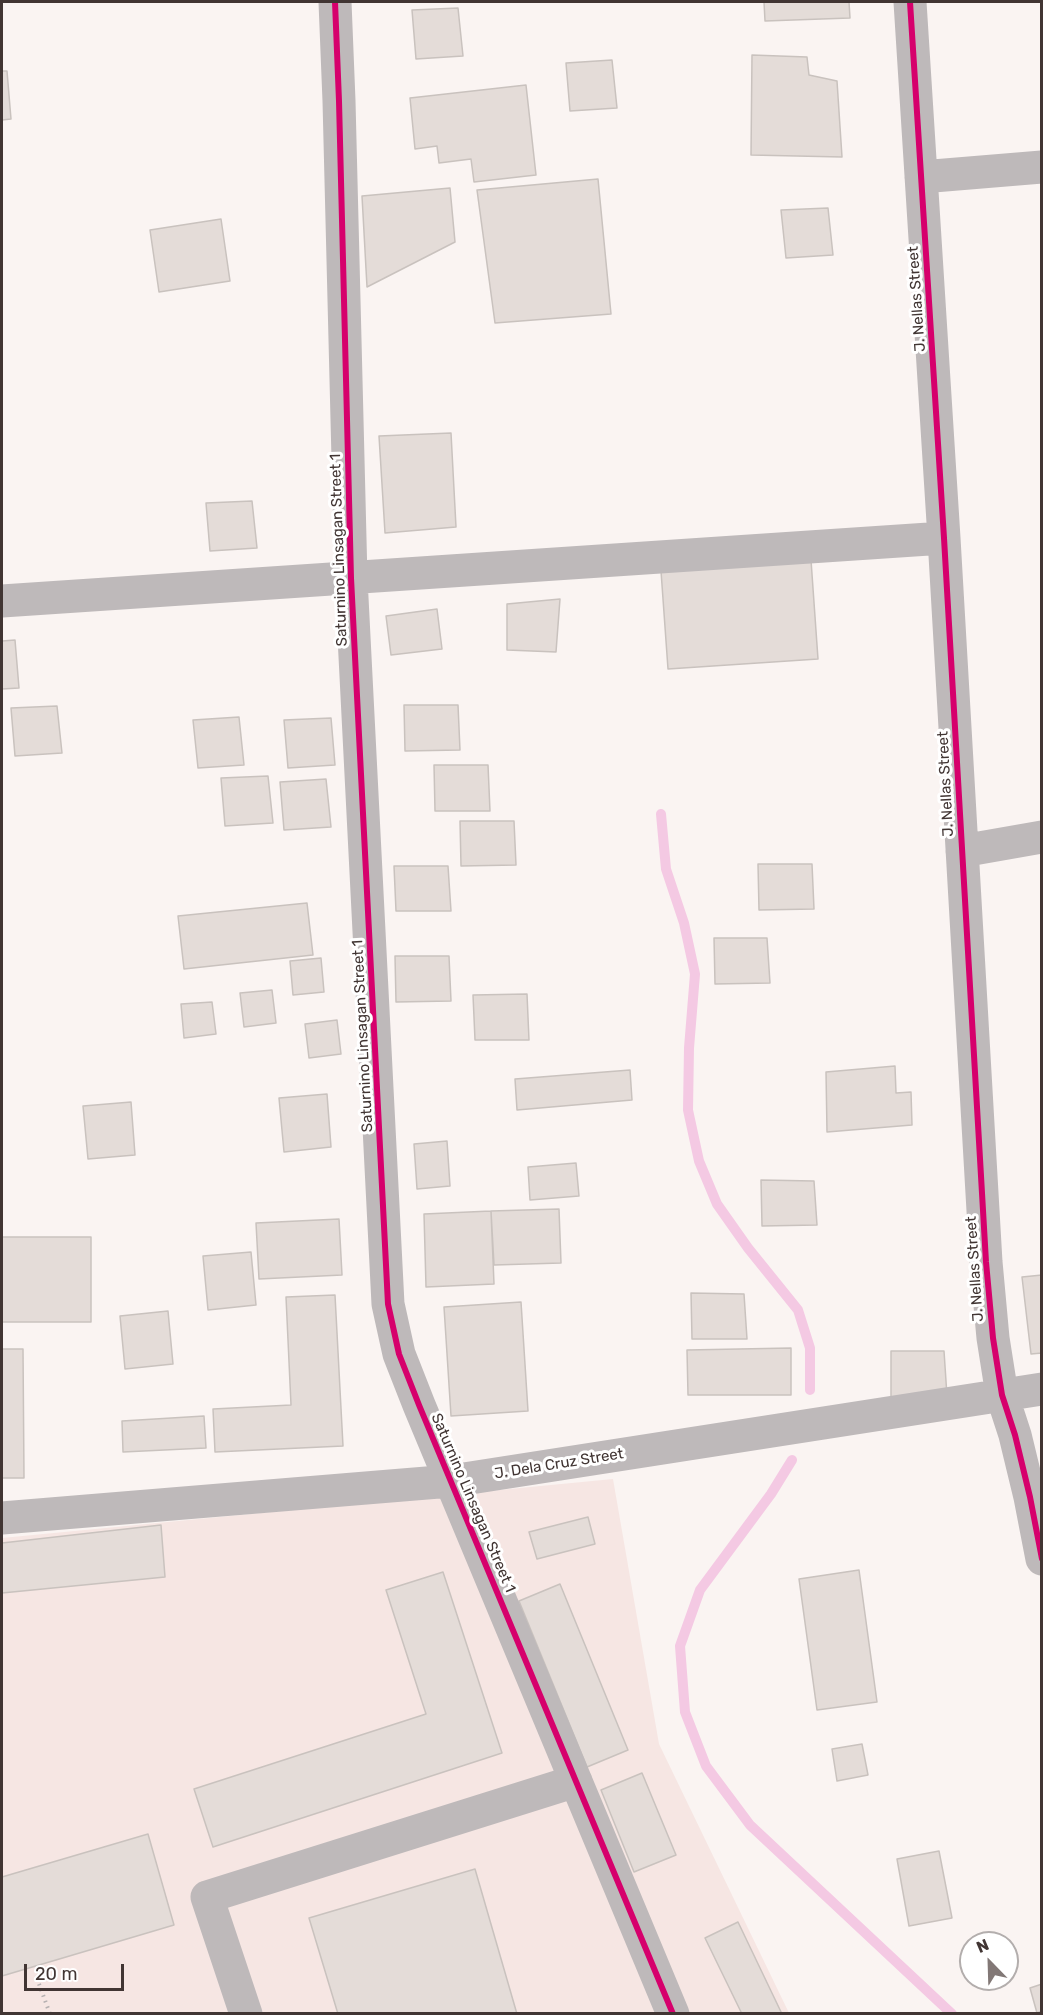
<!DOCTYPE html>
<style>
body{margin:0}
#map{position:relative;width:1043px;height:2015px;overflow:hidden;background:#faf4f2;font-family:Rubik,sans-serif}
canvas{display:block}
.frame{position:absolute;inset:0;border:3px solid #413533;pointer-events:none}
.north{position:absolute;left:959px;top:1931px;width:60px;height:60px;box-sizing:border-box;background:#fff;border:2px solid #b3aead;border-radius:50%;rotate:337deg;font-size:16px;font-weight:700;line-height:24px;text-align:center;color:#413533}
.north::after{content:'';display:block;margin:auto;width:21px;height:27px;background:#827876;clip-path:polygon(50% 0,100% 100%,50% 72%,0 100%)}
.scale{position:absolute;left:24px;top:1964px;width:100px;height:27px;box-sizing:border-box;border:3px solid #413533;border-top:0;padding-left:8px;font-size:18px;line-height:21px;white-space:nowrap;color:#413533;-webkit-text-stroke:4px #fff;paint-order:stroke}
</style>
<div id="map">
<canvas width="1043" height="2015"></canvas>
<div class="frame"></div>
<div class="north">N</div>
<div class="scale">20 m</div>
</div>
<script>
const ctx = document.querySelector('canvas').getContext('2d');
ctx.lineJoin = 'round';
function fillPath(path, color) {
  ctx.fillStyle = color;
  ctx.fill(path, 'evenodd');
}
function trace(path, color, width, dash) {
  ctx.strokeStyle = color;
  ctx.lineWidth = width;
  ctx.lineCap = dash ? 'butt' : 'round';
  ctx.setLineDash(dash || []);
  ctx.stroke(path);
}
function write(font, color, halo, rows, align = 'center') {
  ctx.font = font + ' Rubik,sans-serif';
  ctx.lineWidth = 6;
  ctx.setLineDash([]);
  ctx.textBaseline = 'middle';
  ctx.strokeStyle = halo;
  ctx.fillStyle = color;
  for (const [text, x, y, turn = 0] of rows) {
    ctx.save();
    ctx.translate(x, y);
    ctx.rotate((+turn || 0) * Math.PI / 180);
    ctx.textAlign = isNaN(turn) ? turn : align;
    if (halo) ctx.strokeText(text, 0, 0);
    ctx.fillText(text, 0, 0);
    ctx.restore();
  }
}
const built = new Path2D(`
 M 613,1479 L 659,1744 L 789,2013 L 2,2014 L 2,1538 Z`);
const stream = new Path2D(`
 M 661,814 L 666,869 L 684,923 L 695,974 L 689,1048 L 688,1110 L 699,1161 L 717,1204 L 748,1248 L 798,1310 L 810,1348 L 810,1390
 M 792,1460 L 771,1494 L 700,1590 L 680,1646 L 685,1712 L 706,1766 L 750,1825 L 952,2014`);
const building = new Path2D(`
 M 764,2 L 849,2 L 850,18 L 765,21 Z
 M 458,8 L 463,56 L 416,59 L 412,10 Z
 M 752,55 L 807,57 L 809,75 L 837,81 L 842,157 L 751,155 Z
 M 612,60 L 617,108 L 570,111 L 566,63 Z
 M 2,71 L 7,71 L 11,119 L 2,120 Z
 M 526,85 L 536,175 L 474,182 L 471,159 L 439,163 L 437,146 L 415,149 L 410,98 Z
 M 598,179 L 611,314 L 495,323 L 477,190 Z
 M 450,188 L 455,242 L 367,287 L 362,196 Z
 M 828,208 L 833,255 L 786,258 L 781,210 Z
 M 221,219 L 230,281 L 159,292 L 150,230 Z
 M 451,433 L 456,527 L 385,533 L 379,436 Z
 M 252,501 L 257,548 L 210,551 L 206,503 Z
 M 811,560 L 818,659 L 668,669 L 661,571 Z
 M 560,599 L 556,652 L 507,650 L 507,604 Z
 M 437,609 L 442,649 L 391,655 L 386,616 Z
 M 15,640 L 19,688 L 2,689 L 2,641 Z
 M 404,705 L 458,705 L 460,750 L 405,751 Z
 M 57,706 L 62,753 L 15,756 L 11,708 Z
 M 239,717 L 244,765 L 198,768 L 193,720 Z
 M 331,718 L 335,765 L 288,768 L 284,720 Z
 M 434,765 L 488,765 L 490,811 L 435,811 Z
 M 268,776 L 273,823 L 225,826 L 221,778 Z
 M 326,779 L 331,827 L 284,830 L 280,782 Z
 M 460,821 L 514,821 L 516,865 L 461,866 Z
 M 758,864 L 812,864 L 814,909 L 759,910 Z
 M 394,866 L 448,866 L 451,911 L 396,911 Z
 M 307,903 L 313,955 L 184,969 L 178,916 Z
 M 714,938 L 767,938 L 770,983 L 715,984 Z
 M 395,956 L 449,956 L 451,1001 L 396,1002 Z
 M 321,958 L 324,992 L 293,995 L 290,961 Z
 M 272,990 L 276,1023 L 244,1027 L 240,993 Z
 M 527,994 L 529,1040 L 475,1040 L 473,995 Z
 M 212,1002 L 216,1034 L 184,1038 L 181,1004 Z
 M 337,1020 L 341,1054 L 309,1058 L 305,1024 Z
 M 895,1066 L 896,1093 L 911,1092 L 912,1125 L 827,1132 L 826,1072 Z
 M 630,1070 L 632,1100 L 517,1110 L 515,1079 Z
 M 327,1094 L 331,1147 L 284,1152 L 279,1098 Z
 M 131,1102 L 135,1155 L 88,1159 L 83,1106 Z
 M 447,1141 L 450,1186 L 417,1189 L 414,1144 Z
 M 576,1163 L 579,1196 L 530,1200 L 528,1167 Z
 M 761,1180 L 814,1181 L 817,1225 L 762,1226 Z
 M 559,1209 L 561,1263 L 494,1265 L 491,1211 Z
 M 491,1211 L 494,1284 L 426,1287 L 424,1214 Z
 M 339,1219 L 342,1275 L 259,1279 L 256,1223 Z
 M 2,1237 L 91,1237 L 91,1322 L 2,1322 Z
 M 251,1252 L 256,1305 L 208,1310 L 203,1256 Z
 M 1042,1275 L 1042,1353 L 1031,1354 L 1022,1277 Z
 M 691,1293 L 744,1294 L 747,1339 L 692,1339 Z
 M 335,1295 L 343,1446 L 215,1452 L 213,1409 L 291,1405 L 286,1297 Z
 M 521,1302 L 528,1411 L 451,1416 L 444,1307 Z
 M 168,1311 L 173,1364 L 125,1369 L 120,1316 Z
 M 791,1348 L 791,1395 L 688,1395 L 687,1350 Z
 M 2,1349 L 23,1349 L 24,1478 L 2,1478 Z
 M 891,1351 L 944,1351 L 947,1396 L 891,1397 Z
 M 204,1416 L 206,1448 L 123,1452 L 122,1421 Z
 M 588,1517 L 595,1544 L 537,1559 L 529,1532 Z
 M 161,1525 L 165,1577 L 2,1593 L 2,1543 Z
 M 859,1570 L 877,1702 L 817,1710 L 799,1579 Z
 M 443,1572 L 502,1753 L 213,1847 L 194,1789 L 426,1714 L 386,1590 Z
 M 560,1584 L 628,1750 L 587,1767 L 519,1601 Z
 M 862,1744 L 868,1775 L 837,1781 L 832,1749 Z
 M 642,1773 L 676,1855 L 634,1872 L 601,1790 Z
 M 148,1834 L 174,1925 L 2,1976 L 2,1877 Z
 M 939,1851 L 952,1918 L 909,1926 L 897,1859 Z
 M 475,1869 L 517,2014 L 338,2014 L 309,1918 Z
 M 738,1922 L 782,2014 L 742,2014 L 705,1938 Z
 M 1042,1984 L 1042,2011 L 1037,2013 L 1030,1988 Z`);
const path = new Path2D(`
 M 39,1984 L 50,2014`);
const minor = new Path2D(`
 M 335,2 L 339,101 L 351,578 L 388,1304 L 399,1354 L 419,1405 L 673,2014
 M 910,2 L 944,538 L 986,1262 L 993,1338 L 1002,1395 L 1015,1435 L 1030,1497 L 1042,1559
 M 921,177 L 1042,167
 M 2,601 L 944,538
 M 962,851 L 1042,837
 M 2,1518 L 451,1481 L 1042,1389
 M 246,2014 L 207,1897 L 576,1781`);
const cycleway = new Path2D(`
 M 335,2 L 339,101 L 351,578 L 388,1304 L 399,1354 L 419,1405 L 673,2014
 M 910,2 L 944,538 L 986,1262 L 993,1338 L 1002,1395 L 1015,1435 L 1030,1497 L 1042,1559`);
const streetNames = [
 ["J. Nellas Street",917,299,-94],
 ["Saturnino Linsagan Street 1",339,550,-92],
 ["J. Nellas Street",946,784,-93],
 ["Saturnino Linsagan Street 1",363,1036,-93],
 ["J. Nellas Street",975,1269,-94],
 ["J. Dela Cruz Street",559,1464,-9],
 ["Saturnino Linsagan Street 1",473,1503,67]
];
fillPath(built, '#f6e6e3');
trace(stream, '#f4c9e3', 10);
fillPath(building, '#e4dcd8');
trace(building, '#c9c2be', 1.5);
trace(path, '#b5b0b1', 4, [1.5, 4.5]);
trace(minor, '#beb9ba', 33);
trace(cycleway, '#d6006c', 6);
write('15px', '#413533', '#fff', streetNames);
</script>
